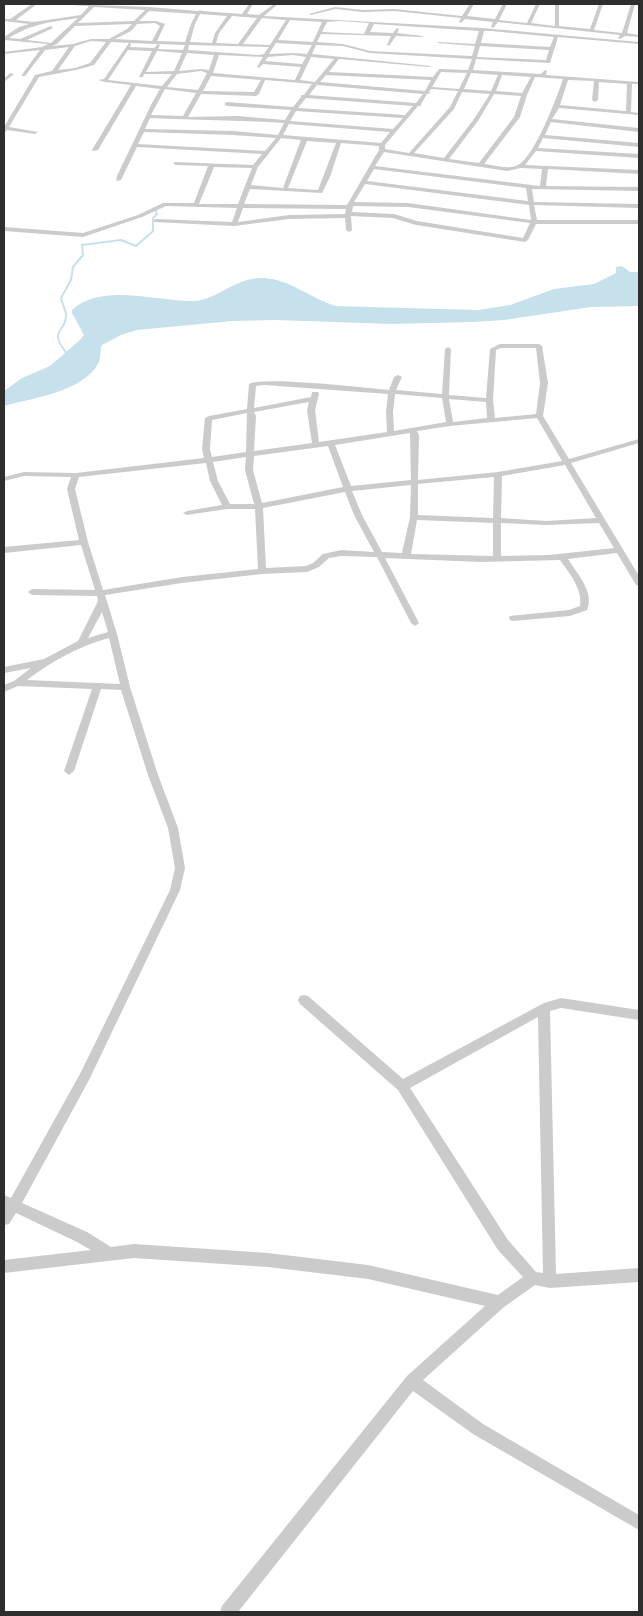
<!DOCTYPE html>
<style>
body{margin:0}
#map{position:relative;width:643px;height:1616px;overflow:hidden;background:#fff;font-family:"Fira Sans Condensed",sans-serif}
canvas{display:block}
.frame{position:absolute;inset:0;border:5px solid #2e2e2e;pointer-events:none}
</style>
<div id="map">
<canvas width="643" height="1616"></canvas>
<div class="frame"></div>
</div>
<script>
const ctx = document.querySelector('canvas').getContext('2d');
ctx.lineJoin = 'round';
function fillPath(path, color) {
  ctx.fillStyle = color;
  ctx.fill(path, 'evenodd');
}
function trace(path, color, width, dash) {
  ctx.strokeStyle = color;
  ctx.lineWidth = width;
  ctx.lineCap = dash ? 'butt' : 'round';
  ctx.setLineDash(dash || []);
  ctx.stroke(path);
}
const water = new Path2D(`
 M 622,266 L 630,272 L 639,272 L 639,306 L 591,307 L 504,320 L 475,322 L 392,324 L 275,320 L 233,321 L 137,330 L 121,335 L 102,345 C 99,351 102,357 98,364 C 82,392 33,398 4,406 L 4,391 L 22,378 L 50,366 L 81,339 L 84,335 L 72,313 L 72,310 C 101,282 159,302 194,301 C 218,300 233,278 262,278 C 289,278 311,299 336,306 L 478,310 L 510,305 L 554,289 L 594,284 L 616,273 L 616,267 Z`);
const stream = new Path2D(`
 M 68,355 C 46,328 67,334 66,314 C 65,309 62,303 61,298 L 71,280 L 73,267 L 83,255 L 82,245 L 121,240 L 136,246 L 153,231 L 153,218 L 157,214 L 156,211`);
const street = new Path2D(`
 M 32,4 L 37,4 L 16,20 L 34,22 L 81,15 L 89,6 L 72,5 L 70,4 L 149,7 L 198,11 L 200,10 L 202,11 L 242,14 L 249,4 L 253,4 L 247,14 L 259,15 L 274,4 L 278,4 L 264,16 L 482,28 L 639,42 L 639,44 L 558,37 L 550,63 L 476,59 L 473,70 L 541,74 L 545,70 L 547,71 L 546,75 L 639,82 L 639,84 L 632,84 L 631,112 L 639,113 L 639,115 L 559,108 L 552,119 L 639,128 L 639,132 L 551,122 L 545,135 L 639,143 L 639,147 L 543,138 L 538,148 L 639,154 L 639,158 L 536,151 L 525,165 L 639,170 L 639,174 L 548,169 L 546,186 L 639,187 L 639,191 L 532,189 L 534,202 L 639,204 L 639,208 L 534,205 L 537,220 L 639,220 L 639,224 L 536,224 L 528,240 L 525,242 L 416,225 L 393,218 L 351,216 L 352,230 L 349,232 L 346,230 L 345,218 L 289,219 L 234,226 L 154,222 L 154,220 L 156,219 L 232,222 L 237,208 L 166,206 L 142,217 L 83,237 L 4,231 L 4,227 L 83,233 L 138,215 L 163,203 L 194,203 L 208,166 L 176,165 L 174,164 L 174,162 L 253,165 L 262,154 L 137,147 L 121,180 L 116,181 L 117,176 L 151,105 L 160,89 L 136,86 L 98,150 L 93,151 L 92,150 L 131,85 L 105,82 L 98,80 L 104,79 L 129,43 L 111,42 L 94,65 L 76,70 L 39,77 L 9,127 L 38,132 L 35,134 L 7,130 L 4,133 L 4,127 L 35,75 L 52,71 L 69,47 L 45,50 L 25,76 L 21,76 L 40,50 L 4,54 L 4,52 L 42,47 L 48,44 L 4,40 L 4,37 L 19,27 L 29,24 L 4,21 L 4,19 L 10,19 ZM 94,7 L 145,10 L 134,21 L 78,23 ZM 149,11 L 196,14 L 191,24 L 185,42 L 157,41 L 165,24 L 156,21 L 139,21 ZM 200,14 L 227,16 L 215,33 L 212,43 L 190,42 L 195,24 ZM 232,16 L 257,18 L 238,44 L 216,43 L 219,33 ZM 78,18 L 51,43 L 27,40 L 53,28 L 51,26 L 20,39 L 9,38 C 33,23 51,22 78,18 ZM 262,18 L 286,20 L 270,45 L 243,44 ZM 290,20 L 322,22 L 313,42 L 278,40 ZM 339,21 L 369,23 L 364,34 L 322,32 L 327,22 ZM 155,23 L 160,26 L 152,41 L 115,39 L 131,31 L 137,24 ZM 132,24 L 127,29 L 109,39 L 91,39 L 73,44 L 52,46 L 57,44 L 75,26 ZM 374,24 L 479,31 L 475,44 L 439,42 L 437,43 L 475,46 L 472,56 L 370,51 L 343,44 L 317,42 L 321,34 L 391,36 L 387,45 L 389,46 L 396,36 L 421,37 L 423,36 L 397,33 L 399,29 L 397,28 L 393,33 L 370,32 ZM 484,31 L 491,31 L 554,37 L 550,47 L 481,43 ZM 91,41 L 106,42 L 90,63 L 75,68 L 58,70 L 75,46 ZM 129,43 L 158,44 L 154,48 L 130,47 L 131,44 ZM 276,43 L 312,45 L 307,54 L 293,53 L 269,54 ZM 158,44 L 185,45 L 183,50 L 158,49 L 160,45 ZM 189,45 L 269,47 L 264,54 L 259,55 L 188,50 ZM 316,45 L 343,46 L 370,53 L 472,59 L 468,70 L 439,69 L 433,77 L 329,72 L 339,59 L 429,67 L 431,66 L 312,54 ZM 480,46 L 549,50 L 546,60 L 477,57 ZM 128,50 L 152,51 L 139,77 L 143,77 L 144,74 L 172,74 L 162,86 L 108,80 ZM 157,51 L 182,53 L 174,71 L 146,72 ZM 187,53 L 214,55 L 209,70 L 201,69 L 179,71 ZM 219,55 L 263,57 L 257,67 L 259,68 L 263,64 L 301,67 L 295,80 L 213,73 ZM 293,55 L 306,57 L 302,64 L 265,61 L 268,57 ZM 311,57 L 334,59 L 315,82 L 300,80 ZM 201,71 L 207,73 L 198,90 L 167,87 L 177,74 ZM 441,72 L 467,73 L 459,89 L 432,87 ZM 471,73 L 498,75 L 491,91 L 464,89 ZM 326,75 L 431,80 L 425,91 L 320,82 ZM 502,75 L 531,77 L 522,93 L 496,91 ZM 211,76 L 261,80 L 254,92 L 203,91 ZM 535,77 L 563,79 C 557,97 535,156 518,165 C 508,170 494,165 484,164 L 520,117 L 527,95 ZM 265,80 L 312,84 L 304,95 L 301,95 L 301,97 L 293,107 L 227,102 L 224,104 L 227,106 L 291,110 L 285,120 L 237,116 L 188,117 L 201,94 L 256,96 L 259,94 ZM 568,80 L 594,81 L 592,100 L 595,102 L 598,100 L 599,82 L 627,84 L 626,111 L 560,105 ZM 317,85 L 423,94 L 416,103 L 309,95 ZM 165,89 L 196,93 L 183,116 L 151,115 ZM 431,89 L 458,91 L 450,107 L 409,153 L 385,149 L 385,145 L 418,106 L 421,106 L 421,104 L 427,94 L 431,93 L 429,92 ZM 462,92 L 490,94 L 474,119 L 444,158 L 414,153 L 454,109 ZM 494,94 L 521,96 L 514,117 L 479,163 L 449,159 L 478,121 ZM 306,98 L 413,106 L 405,115 L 298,108 ZM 296,111 L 403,118 L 393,129 L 290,121 ZM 150,118 C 195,120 239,120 284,123 L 278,135 L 233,131 L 145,129 ZM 289,124 L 390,132 L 381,143 L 283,135 ZM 144,132 L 233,135 L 276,138 L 265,151 L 138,144 ZM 281,138 L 301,140 L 283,188 L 251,185 L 258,167 ZM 307,141 L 336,143 L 318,190 L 288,188 ZM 341,143 L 379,146 L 379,150 L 347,205 L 244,204 L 250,189 L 322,193 L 330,177 ZM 384,152 L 507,171 L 521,168 L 542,169 L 540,186 L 375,166 ZM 214,167 L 252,168 L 238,204 L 199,204 ZM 374,169 L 526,188 L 528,201 L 367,181 ZM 365,184 L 529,205 L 531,220 L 408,203 L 354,202 ZM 353,206 L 408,207 L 530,223 L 523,238 L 417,221 L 394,214 L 352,212 ZM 243,208 L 346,209 L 345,214 L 289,215 L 238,222 Z
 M 470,4 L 474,4 L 467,16 L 495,19 L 503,4 L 507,4 L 499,20 L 527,23 L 536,4 L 540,4 L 531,23 L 555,26 L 555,4 L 559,4 L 559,26 L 590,29 L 599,4 L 603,4 L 594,30 L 622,33 L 631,4 L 635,4 L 627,33 L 639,35 L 639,37 L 625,36 L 620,39 L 618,38 L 620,35 L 498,22 L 493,28 L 491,27 L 493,22 L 465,19 L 461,23 L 459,22 L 461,18 L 394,11 L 363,12 L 335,9 L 311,15 L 309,14 L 335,7 L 363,10 L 394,9 L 462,16 Z
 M 10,73 L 14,74 L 4,82 L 4,79 Z
 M 500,344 L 539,344 L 542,346 L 548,383 L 543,416 L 569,459 L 639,439 L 639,443 L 571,463 L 639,576 L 639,586 L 636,585 L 617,553 L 568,559 C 577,574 595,592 587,610 L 570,616 L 513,621 L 510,620 L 509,618 L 510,616 L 569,610 L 580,606 C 583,589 569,573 560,560 L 480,562 L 385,558 L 419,623 L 415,626 L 411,623 L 377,557 L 341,556 L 329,558 L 319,567 L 307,572 L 262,574 L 182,583 L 105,595 L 117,634 L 130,687 L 158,775 L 178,828 L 185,868 L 180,890 L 89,1080 L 22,1203 L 87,1232 L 111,1247 L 134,1244 L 268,1253 L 368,1265 L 498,1295 L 523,1277 L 498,1250 L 398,1090 L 300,1004 L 298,1000 L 300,996 L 304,995 L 308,996 L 403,1079 L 544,1003 L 561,998 L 639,1010 L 639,1020 L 561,1008 L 550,1011 L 556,1274 L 639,1268 L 639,1282 L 550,1288 L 535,1285 L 504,1307 L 423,1380 L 483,1424 L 639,1515 L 639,1530 L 473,1434 L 413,1391 L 238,1612 L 220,1612 L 222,1606 L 407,1376 L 485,1306 L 368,1279 L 268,1267 L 134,1258 L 4,1273 L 4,1260 L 91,1250 L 77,1242 L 16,1213 L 9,1224 L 4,1225 L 4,1195 L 11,1198 L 81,1072 L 170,890 L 175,868 L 168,828 L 148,775 L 121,690 L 101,689 L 74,771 L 69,775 L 64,771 L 92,689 L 18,686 L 4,692 L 4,685 L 14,681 L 31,668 L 4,673 L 4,667 L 44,659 L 78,641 L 98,601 L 97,596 L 32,595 L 28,592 L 32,589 L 95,590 L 81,545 L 4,553 L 4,547 L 79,540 L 67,489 L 71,477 L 24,476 L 4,481 L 4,477 L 24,472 L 76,473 L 204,458 L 202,449 L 205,418 L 209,416 L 247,409 L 249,384 C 261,376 367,388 389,390 L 394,377 L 398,375 L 402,377 L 396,390 L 442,394 L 445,349 L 448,347 L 451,349 L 449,395 L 486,398 L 490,349 ZM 501,348 L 536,348 L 540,383 L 536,414 L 495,418 L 493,400 L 496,350 ZM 265,385 L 388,394 L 386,412 L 387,432 L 319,442 L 315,410 L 319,394 L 318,392 L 312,392 L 311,397 L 254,408 L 256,386 ZM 395,394 L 442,398 L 446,422 L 394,431 L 393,412 ZM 449,399 L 486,402 L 487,418 L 453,422 ZM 309,402 L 307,410 L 312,443 L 254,451 L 256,416 L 254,412 ZM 247,413 L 246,452 L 212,457 L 210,449 L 212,420 ZM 537,418 L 562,461 L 498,472 L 418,480 L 419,435 L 417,431 L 450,426 ZM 410,433 L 411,480 L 351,486 L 335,445 ZM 328,446 L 343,487 L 262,503 L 253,470 L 254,456 ZM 246,457 L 245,470 L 254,504 L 230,504 L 218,481 L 213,462 ZM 206,463 L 210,481 L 222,505 L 187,511 L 183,513 L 187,515 L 227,509 L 255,509 L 258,569 L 182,577 L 103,590 L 88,542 L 75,489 L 79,477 ZM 565,465 L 596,518 L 546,521 L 501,518 L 502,476 ZM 494,477 L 493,518 L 418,515 L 418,484 ZM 411,485 L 410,517 L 402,553 L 382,552 L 362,515 L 352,491 ZM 345,492 L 354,515 L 374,552 L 341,550 L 323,554 L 313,563 L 306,566 L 266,568 L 263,508 ZM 417,520 L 493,523 L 493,556 L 411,554 ZM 501,523 L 546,525 L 599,523 L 614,548 L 549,555 L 501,556 ZM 102,612 L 108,632 L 88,638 ZM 109,638 L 120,684 L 27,680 C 54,660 77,647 109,638 ZM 538,1017 L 543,1273 L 536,1272 L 508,1240 L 410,1088 Z`);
fillPath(water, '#c6e1ec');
trace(stream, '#c6e1ec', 2);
fillPath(street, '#cbcbcb');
</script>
